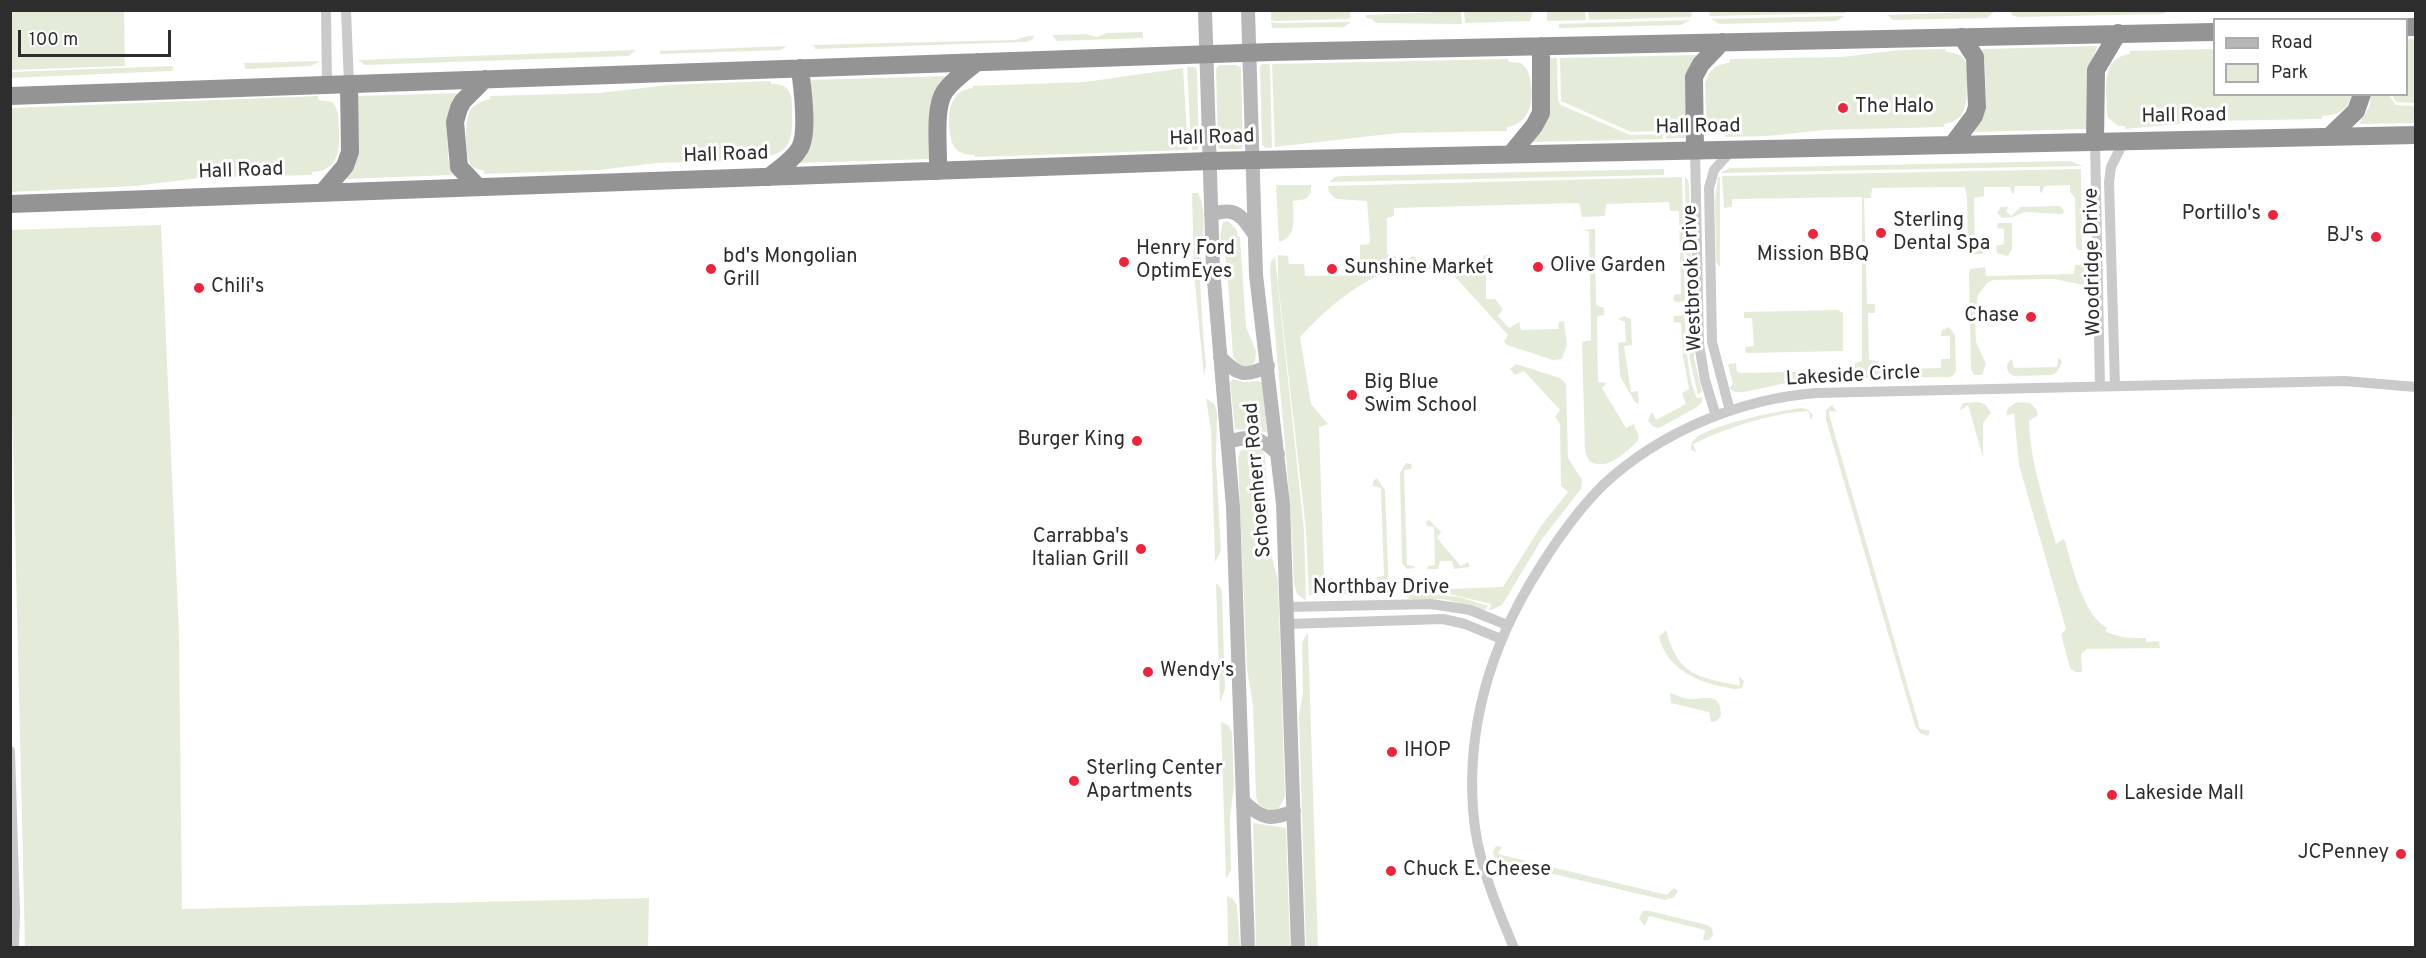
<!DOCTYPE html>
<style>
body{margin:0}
#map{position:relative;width:2426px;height:958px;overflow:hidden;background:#fff;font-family:Overpass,sans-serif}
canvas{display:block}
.frame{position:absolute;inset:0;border:12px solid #2d2d2d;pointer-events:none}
.legend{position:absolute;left:2213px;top:18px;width:195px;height:78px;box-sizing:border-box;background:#fff;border:2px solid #ababab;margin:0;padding:8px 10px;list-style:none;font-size:18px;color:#2d2d2d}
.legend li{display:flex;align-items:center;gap:12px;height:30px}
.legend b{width:30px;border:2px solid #ababab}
.scale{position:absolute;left:18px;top:30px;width:153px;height:27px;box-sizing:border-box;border:3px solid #2d2d2d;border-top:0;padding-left:8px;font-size:18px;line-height:21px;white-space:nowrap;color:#2d2d2d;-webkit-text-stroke:4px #fff;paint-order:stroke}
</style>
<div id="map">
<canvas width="2426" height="958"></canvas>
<div class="frame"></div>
<ul class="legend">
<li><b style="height:8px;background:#b7b7b7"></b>Road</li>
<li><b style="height:16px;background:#e4ecd9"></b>Park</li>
</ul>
<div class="scale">100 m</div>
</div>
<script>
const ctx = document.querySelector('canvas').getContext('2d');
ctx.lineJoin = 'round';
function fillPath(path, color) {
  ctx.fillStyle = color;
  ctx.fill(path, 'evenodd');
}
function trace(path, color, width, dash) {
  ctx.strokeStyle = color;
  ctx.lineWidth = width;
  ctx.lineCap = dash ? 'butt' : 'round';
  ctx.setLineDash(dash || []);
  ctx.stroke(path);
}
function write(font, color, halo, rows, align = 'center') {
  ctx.font = font + ' Overpass,sans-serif';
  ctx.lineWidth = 6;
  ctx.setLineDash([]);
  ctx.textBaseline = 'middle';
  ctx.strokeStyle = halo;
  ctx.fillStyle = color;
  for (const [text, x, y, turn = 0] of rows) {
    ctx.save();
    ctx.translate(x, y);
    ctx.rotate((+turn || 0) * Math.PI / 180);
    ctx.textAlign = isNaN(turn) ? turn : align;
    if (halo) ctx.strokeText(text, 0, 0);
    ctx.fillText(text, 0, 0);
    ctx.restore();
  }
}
const green = new Path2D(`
 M 10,11 L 124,11 L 125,66 L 11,70 Z
 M 1271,11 L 1350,11 L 1351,17 L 1348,19 L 1275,21 L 1271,20 Z
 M 1461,11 L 1462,24 L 1376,23 L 1372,19 L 1366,18 L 1366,15 Z
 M 1464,11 L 1473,10 L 1533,11 L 1530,21 L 1465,23 Z
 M 1547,11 L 1585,11 L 1586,20 L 1547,21 Z
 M 1588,11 L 1588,10 L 1692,11 L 1691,17 L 1589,20 Z
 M 1709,11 L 1709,10 L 1846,11 L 1845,13 L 1710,16 Z
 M 1995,11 L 1987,18 L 1893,20 L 1887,15 Z
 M 2009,11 L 2009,10 L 2169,11 L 2163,14 L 2020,17 L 2013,16 Z
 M 1844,16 L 1837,21 L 1720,24 L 1711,19 Z
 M 1690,20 L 1681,25 L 1559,28 L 1559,24 Z
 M 1271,22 L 1275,23 L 1351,22 L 1344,27 L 1275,28 L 1272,28 Z
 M 1143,32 L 1143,38 L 1057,41 L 1052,35 L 1086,34 L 1097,37 L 1107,33 Z
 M 1028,36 L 1034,36 L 1032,40 L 1025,42 L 815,49 L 815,46 L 809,45 L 1014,40 Z
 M 2407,39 L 2415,39 L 2415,103 L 2396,102 L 2392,95 L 2406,94 Z
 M 787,46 L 781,50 L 660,54 L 660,51 Z
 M 2098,46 L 2087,70 L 2088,129 L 1973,132 L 1986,106 L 1985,64 L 1982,49 Z
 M 1946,49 L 1946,52 C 1953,53 1960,53 1964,59 C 1968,65 1967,75 1967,83 C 1967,102 1967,121 1944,124 L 1944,127 L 1824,130 L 1768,136 L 1725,137 L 1725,134 L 1711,131 L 1706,118 L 1705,83 C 1709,70 1716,64 1729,63 L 1730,59 L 1841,57 L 1900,50 Z
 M 2214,49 L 2214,94 L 2351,95 C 2348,111 2338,115 2322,116 L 2322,119 L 2210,121 L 2125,129 L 2125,126 L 2118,126 L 2108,118 C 2106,111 2107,102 2106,94 C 2106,75 2107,57 2130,54 L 2130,51 Z
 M 636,50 L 629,56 L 365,65 L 358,60 Z
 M 1696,55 L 1685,138 L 1666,139 L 1666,131 L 1631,132 L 1561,101 L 1560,58 Z
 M 1550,58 L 1557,58 L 1558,100 L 1561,105 L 1630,135 L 1663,134 L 1663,139 L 1532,142 Z
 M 1508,59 L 1509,62 L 1521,63 L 1527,69 C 1536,90 1534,124 1507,127 L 1507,131 L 1398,133 L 1275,147 L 1272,64 Z
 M 320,61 L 311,66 L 245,69 L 244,63 Z
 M 1262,64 L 1269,64 L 1270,67 L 1272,148 L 1265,148 L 1262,144 L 1260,67 Z
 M 1219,65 L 1237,65 L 1241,68 L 1243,146 L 1241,149 L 1220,149 L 1218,147 L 1216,69 Z
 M 172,66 L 174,69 L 171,71 L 11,78 L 11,72 Z
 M 1187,67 L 1195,67 L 1197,70 L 1199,146 L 1197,150 L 1192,150 L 1191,146 Z
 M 1183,68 L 1188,150 L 975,157 L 974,155 C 953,155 950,142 949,123 C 949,106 953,90 973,88 L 973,86 L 1085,82 Z
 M 948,76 L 929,159 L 800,163 L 811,80 Z
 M 771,81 L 771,84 C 777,84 784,84 788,90 C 793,96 792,106 792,113 C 793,134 792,153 767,156 L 767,159 L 657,163 L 600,170 L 484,174 L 484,171 L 472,167 C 465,159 464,121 470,111 C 474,104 482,101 490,99 L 490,96 L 600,93 L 668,85 Z
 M 459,93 L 447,121 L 448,158 L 452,175 L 346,179 L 358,157 L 357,96 Z
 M 2371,95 L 2389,95 L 2396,105 L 2415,106 L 2415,123 L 2359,124 L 2369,107 Z
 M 318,96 L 318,100 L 332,102 C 340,110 338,119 339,130 C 340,151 338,171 312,172 L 312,175 L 199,178 L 136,186 L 11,192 L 11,108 Z
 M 2070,161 L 2083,166 L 1720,173 L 1730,168 Z
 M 1664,169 L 1664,175 L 1329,182 L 1335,177 L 1342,176 Z
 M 2081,169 L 2082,250 L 2078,250 L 2076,246 L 2075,198 L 2070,192 L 2070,185 L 2044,186 L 2042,193 L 2040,192 L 2040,186 L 2015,186 L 2014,193 L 2012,194 L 2010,187 L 1984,187 L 1984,196 L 1974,198 L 1975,248 L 1984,249 L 1983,254 L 1972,254 L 1968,250 L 1967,198 L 1965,187 L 1872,188 L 1871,198 L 1864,198 L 1867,304 L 1875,304 L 1875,313 L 1868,313 L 1869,360 L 1878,361 L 1878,370 L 1941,368 L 1941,359 L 1950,359 L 1950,336 L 1941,336 L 1942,330 L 1949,327 L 1955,335 L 1956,370 L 1954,375 L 1949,377 L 1865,378 L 1855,372 L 1855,363 L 1862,361 L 1862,197 L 1732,199 L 1732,207 L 1724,208 L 1722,176 Z
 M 1682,177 L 1685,301 L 1676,302 L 1673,299 L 1674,295 L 1681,294 L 1679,211 L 1670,211 L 1669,202 L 1606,204 L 1605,216 L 1582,217 L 1579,203 L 1394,208 L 1394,216 L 1387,218 L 1387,254 L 1396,256 L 1396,269 C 1359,280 1326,309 1300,337 L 1311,404 L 1328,424 L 1319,427 L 1324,578 L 1332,579 L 1333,587 L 1376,585 L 1377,577 L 1384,576 L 1381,488 L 1373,486 L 1373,481 L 1377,478 L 1385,490 L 1389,593 L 1309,595 L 1306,530 L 1278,282 L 1278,255 L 1288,256 L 1289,264 L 1304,264 L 1305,276 L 1360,275 L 1360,245 L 1369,244 L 1370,240 L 1367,201 L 1336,199 L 1329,192 L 1328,186 Z
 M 1718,177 L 1720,177 L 1720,267 L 1716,262 L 1715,199 Z
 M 1685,178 L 1687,178 L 1689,184 L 1692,292 L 1687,300 Z
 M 1276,185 L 1311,185 L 1311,192 L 1306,199 L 1293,201 C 1293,218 1298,236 1279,242 Z
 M 1192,193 L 1198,193 C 1210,215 1199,253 1200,276 C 1201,306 1203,336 1206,365 L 1204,377 L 1194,273 Z
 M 2060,206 L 2064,211 L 2063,214 L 2025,212 L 2013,217 L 2002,218 L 1997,213 L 2001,207 L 2009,207 L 2006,211 L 2011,216 L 2021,207 Z
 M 1228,221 L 1237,230 L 1238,237 L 1240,237 L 1246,327 L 1256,351 L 1255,362 L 1249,367 L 1241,367 L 1233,357 L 1227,266 L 1220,236 L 1223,222 Z
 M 1998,223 L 2012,223 L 2012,249 L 2008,256 L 1997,253 L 1996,246 L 2004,244 L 2004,229 L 1997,228 Z
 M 161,225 L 179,634 L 182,909 L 649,898 L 648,947 L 25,947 L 11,364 L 11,230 Z
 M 1602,228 L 1595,229 L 1596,305 L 1604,308 L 1604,315 L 1597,316 L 1598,382 L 1607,383 L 1602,388 L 1626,428 L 1634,424 L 1639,437 L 1637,442 C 1624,453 1607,472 1589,461 L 1585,451 L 1582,342 L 1591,340 L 1591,329 L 1589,231 L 1581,230 Z
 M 1489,254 L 1493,256 L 1495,263 L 1493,266 L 1486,266 L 1486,299 L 1495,299 L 1503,309 L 1498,316 L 1509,328 L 1519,322 L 1521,330 L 1558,329 L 1559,322 L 1564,321 L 1567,345 L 1562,359 L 1553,360 L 1507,345 L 1504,341 L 1508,335 L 1448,269 L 1411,270 L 1408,266 L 1408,259 L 1412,256 L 1416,257 L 1417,265 L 1483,264 L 1483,256 Z
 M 1275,257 L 1304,530 L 1306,601 L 1297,594 L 1294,584 C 1291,479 1277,375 1270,270 L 1271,261 Z
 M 2075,265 L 2084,265 L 2084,285 L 2054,279 L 1993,280 L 1987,283 L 1978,295 L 1975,316 L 1976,342 L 1986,364 L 1982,375 L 1974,375 L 1971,369 L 1969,274 L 1970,269 L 1985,267 L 1986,276 L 2074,274 Z
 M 1838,310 L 1843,313 L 1843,351 L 1747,353 L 1745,351 L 1746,347 L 1754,346 L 1752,318 L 1744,318 L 1744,312 Z
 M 1684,315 C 1688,343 1685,371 1697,398 L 1702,397 L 1702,402 L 1697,407 L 1659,428 L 1654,427 L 1648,421 L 1651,413 L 1653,413 L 1656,420 L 1686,404 L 1682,393 L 1689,389 L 1683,356 L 1681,323 L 1673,322 L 1674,316 Z
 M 1624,316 L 1631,319 L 1632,345 L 1624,346 L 1631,392 L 1638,391 L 1639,404 L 1635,402 L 1620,376 L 1618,343 L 1626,342 L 1625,322 L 1618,319 Z
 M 1687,317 L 1692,322 L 1694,358 L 1702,391 L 1698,395 L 1690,360 Z
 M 2058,358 L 2060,358 L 2062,362 L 2057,372 L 2052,375 L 2014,376 C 2005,373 2005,364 2012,359 L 2014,368 L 2057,367 Z
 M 1839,362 L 1841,373 L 1833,378 L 1786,383 L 1744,392 L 1735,392 L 1729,388 L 1733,384 L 1728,364 L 1736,363 L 1737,372 L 1740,373 L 1837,371 Z
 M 1516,364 L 1560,378 L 1566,384 L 1568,458 L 1582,480 L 1581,489 L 1542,539 L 1502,605 L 1489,611 L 1491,604 L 1441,592 L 1403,592 L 1404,586 L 1410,582 L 1417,582 L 1417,590 L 1503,587 L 1541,526 L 1568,492 L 1561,486 L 1560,424 L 1555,417 L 1560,410 L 1524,371 L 1515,375 L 1510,369 Z
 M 1233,379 L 1244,382 L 1259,381 L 1262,383 L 1267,432 L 1235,429 L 1230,382 Z
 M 1206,398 L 1215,405 L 1217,414 L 1216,461 L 1221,551 L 1215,562 L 1211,431 Z
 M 1979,402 L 1986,405 L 1991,413 L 1983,423 L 1983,457 L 1968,405 L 1961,410 L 1960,409 L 1963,403 Z
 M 2017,402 L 2030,403 L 2036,409 L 2038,415 L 2029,421 C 2030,463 2045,503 2056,544 L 2063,539 L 2065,541 C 2072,565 2083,615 2107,628 L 2105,631 C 2118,638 2131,638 2146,638 L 2146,642 L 2159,641 L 2160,648 L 2086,649 L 2081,654 L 2082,672 L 2075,672 L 2070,668 L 2061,634 L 2066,629 L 2019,465 L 2014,413 L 2006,416 L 2008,408 Z
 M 1832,405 L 1837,412 L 1829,411 L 1829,414 L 1920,729 L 1930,731 L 1928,736 L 1920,733 L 1915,726 L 1826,420 L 1826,410 Z
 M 1801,408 L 1807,409 L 1813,415 L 1811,420 L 1808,411 C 1768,414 1729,427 1693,444 L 1696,452 L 1691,450 C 1691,446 1691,444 1693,441 C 1703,426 1782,410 1801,408 Z
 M 1250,445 L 1262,449 L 1265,456 L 1271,554 L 1278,580 L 1285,797 L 1279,808 L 1271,811 L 1259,805 L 1256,796 L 1253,705 L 1247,669 L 1238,459 L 1240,451 Z
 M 1406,463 L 1411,464 L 1412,467 L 1411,469 L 1404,470 L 1407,565 L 1414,566 L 1415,568 L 1407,569 L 1402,563 L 1400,473 Z
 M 1429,520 L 1441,532 L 1437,538 L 1461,566 L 1468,562 L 1470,567 L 1454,569 L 1452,561 L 1440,561 L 1438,569 L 1427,569 L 1428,566 L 1435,565 L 1434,527 L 1427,526 L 1426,522 Z
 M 1216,583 L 1221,588 L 1222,595 L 1225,689 L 1220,702 Z
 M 1423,593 L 1459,597 L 1488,606 L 1485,610 L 1443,599 L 1410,599 L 1404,594 Z
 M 1666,630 C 1679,677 1697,676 1740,686 L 1739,677 L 1744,681 L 1742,688 C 1735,691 1727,687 1719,686 C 1693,680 1666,666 1659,637 Z
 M 1307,633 L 1308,635 L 1318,948 L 1306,947 L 1299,717 L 1303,692 L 1302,643 Z
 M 1670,693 C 1677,695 1686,700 1694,699 C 1709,698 1721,694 1721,716 L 1716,721 L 1711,722 L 1709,712 L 1671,703 Z
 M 1221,722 L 1228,725 L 1232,732 L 1234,785 L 1230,818 L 1231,870 L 1226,879 Z
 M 1253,823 L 1286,828 L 1290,947 L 1256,947 Z
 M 1496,846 L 1502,847 L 1498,854 L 1667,895 L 1674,888 L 1678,891 L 1674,897 L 1665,900 L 1549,873 L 1533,872 L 1505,877 L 1497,870 L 1493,852 Z
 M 1227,896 L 1233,899 L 1237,905 L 1240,947 L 1228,947 Z
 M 1643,911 L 1650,911 L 1707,925 L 1712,928 L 1713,935 L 1709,940 L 1703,940 L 1705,930 L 1649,916 L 1645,926 L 1639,919 Z`);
const street = new Path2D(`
 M 326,10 L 327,85
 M 346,10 L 349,84
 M 2095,142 L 2100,386
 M 1695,150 L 1699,344 L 1705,380 L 1716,416
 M 2115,386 L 2109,182 L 2111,167 L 2124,141
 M 1730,411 L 1712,342 L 1709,188 L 1714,170 L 1733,149
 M 1287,607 L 1431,604 L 1470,610 L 1507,625
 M 1287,624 L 1443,619 L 1465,624 L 1501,639
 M 10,751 L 15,911 L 14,948
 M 1514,948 C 1495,903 1476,858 1473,809 C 1467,723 1492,644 1537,572 C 1556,541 1577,511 1603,485 C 1660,432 1739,399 1816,393 L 2345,381 L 2416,387`);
const secondary = new Path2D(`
 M 1205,10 L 1213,269 L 1233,507 L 1248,948
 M 1248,10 L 1256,275 L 1283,504 L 1298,948
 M 1211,215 C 1234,206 1242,215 1254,234
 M 1220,357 C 1238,375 1244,378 1268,366
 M 1229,442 C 1251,434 1262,438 1278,454
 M 1243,801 C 1262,819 1270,821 1294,811`);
const highway = new Path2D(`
 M 2406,27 L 2416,27
 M 10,96 L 1271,52 L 2214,32
 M 2330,136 L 2356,111 L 2362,94
 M 2095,142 L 2096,70 L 2118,33
 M 1953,144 L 1974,116 L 1977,107 L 1975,57 L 1962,37
 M 1695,150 L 1694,77 L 1701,64 L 1722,42
 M 1511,154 L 1534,126 L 1541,113 L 1541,46
 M 938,171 C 939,149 933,108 945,91 C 953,80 966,71 977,62
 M 769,177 C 780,168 793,160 800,148 C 809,131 802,87 800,68
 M 478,187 L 459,167 L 455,122 L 459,108 L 463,101 L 485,79
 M 323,192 L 345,166 L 350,152 L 349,84
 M 10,204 L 1209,161 L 2416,135`);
const markers = [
 [1843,108,6,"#ef243c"],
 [2273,215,6,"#ef243c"],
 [1881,233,6,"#ef243c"],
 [1813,234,6,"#ef243c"],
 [2376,237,6,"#ef243c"],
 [1124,262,6,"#ef243c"],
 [1538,267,6,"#ef243c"],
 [711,269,6,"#ef243c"],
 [1332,269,6,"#ef243c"],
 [199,288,6,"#ef243c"],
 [2031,317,6,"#ef243c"],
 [1352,395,6,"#ef243c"],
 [1137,441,6,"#ef243c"],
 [1141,549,6,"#ef243c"],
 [1148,672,6,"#ef243c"],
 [1392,752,6,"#ef243c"],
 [1074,781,6,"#ef243c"],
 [2112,795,6,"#ef243c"],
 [2401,854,6,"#ef243c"],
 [1391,871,6,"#ef243c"]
];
const poiNames = [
 ["The Halo",1855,108],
 ["Portillo's",2261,215,"right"],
 ["Sterling",1893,222],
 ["Dental Spa",1893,245],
 ["BJ's",2364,237,"right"],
 ["Henry Ford",1136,250],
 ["OptimEyes",1136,273],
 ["Mission BBQ",1813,256,"center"],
 ["bd's Mongolian",723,258],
 ["Grill",723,281],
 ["Olive Garden",1550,267],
 ["Sunshine Market",1344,269],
 ["Chili's",211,288],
 ["Chase",2019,317,"right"],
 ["Big Blue",1364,384],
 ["Swim School",1364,407],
 ["Burger King",1125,441,"right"],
 ["Carrabba's",1129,538,"right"],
 ["Italian Grill",1129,561,"right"],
 ["Wendy's",1160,672],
 ["IHOP",1404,752],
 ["Sterling Center",1086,770],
 ["Apartments",1086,793],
 ["Lakeside Mall",2124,795],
 ["JCPenney",2389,854,"right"],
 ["Chuck E. Cheese",1403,871]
];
const streetNames = [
 ["Hall Road",2184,117,-1],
 ["Hall Road",1698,128,-1],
 ["Hall Road",1212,139,-2],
 ["Hall Road",726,156,-2],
 ["Hall Road",241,172,-2],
 ["Woodridge Drive",2094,262,-91],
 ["Westbrook Drive",1694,278,-92],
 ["Lakeside Circle",1853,377,-3],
 ["Schoenherr Road",1259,480,-95],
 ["Northbay Drive",1381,589]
];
fillPath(green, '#e4ecd9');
trace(street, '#cacaca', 10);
trace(secondary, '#b7b7b7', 14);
trace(highway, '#949494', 18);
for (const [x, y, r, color] of markers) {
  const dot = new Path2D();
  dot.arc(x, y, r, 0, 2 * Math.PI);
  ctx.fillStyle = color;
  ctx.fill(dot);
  trace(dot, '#fff', 2);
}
write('20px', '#2d2d2d', '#fff', poiNames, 'left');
write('20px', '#2d2d2d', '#fff', streetNames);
</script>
